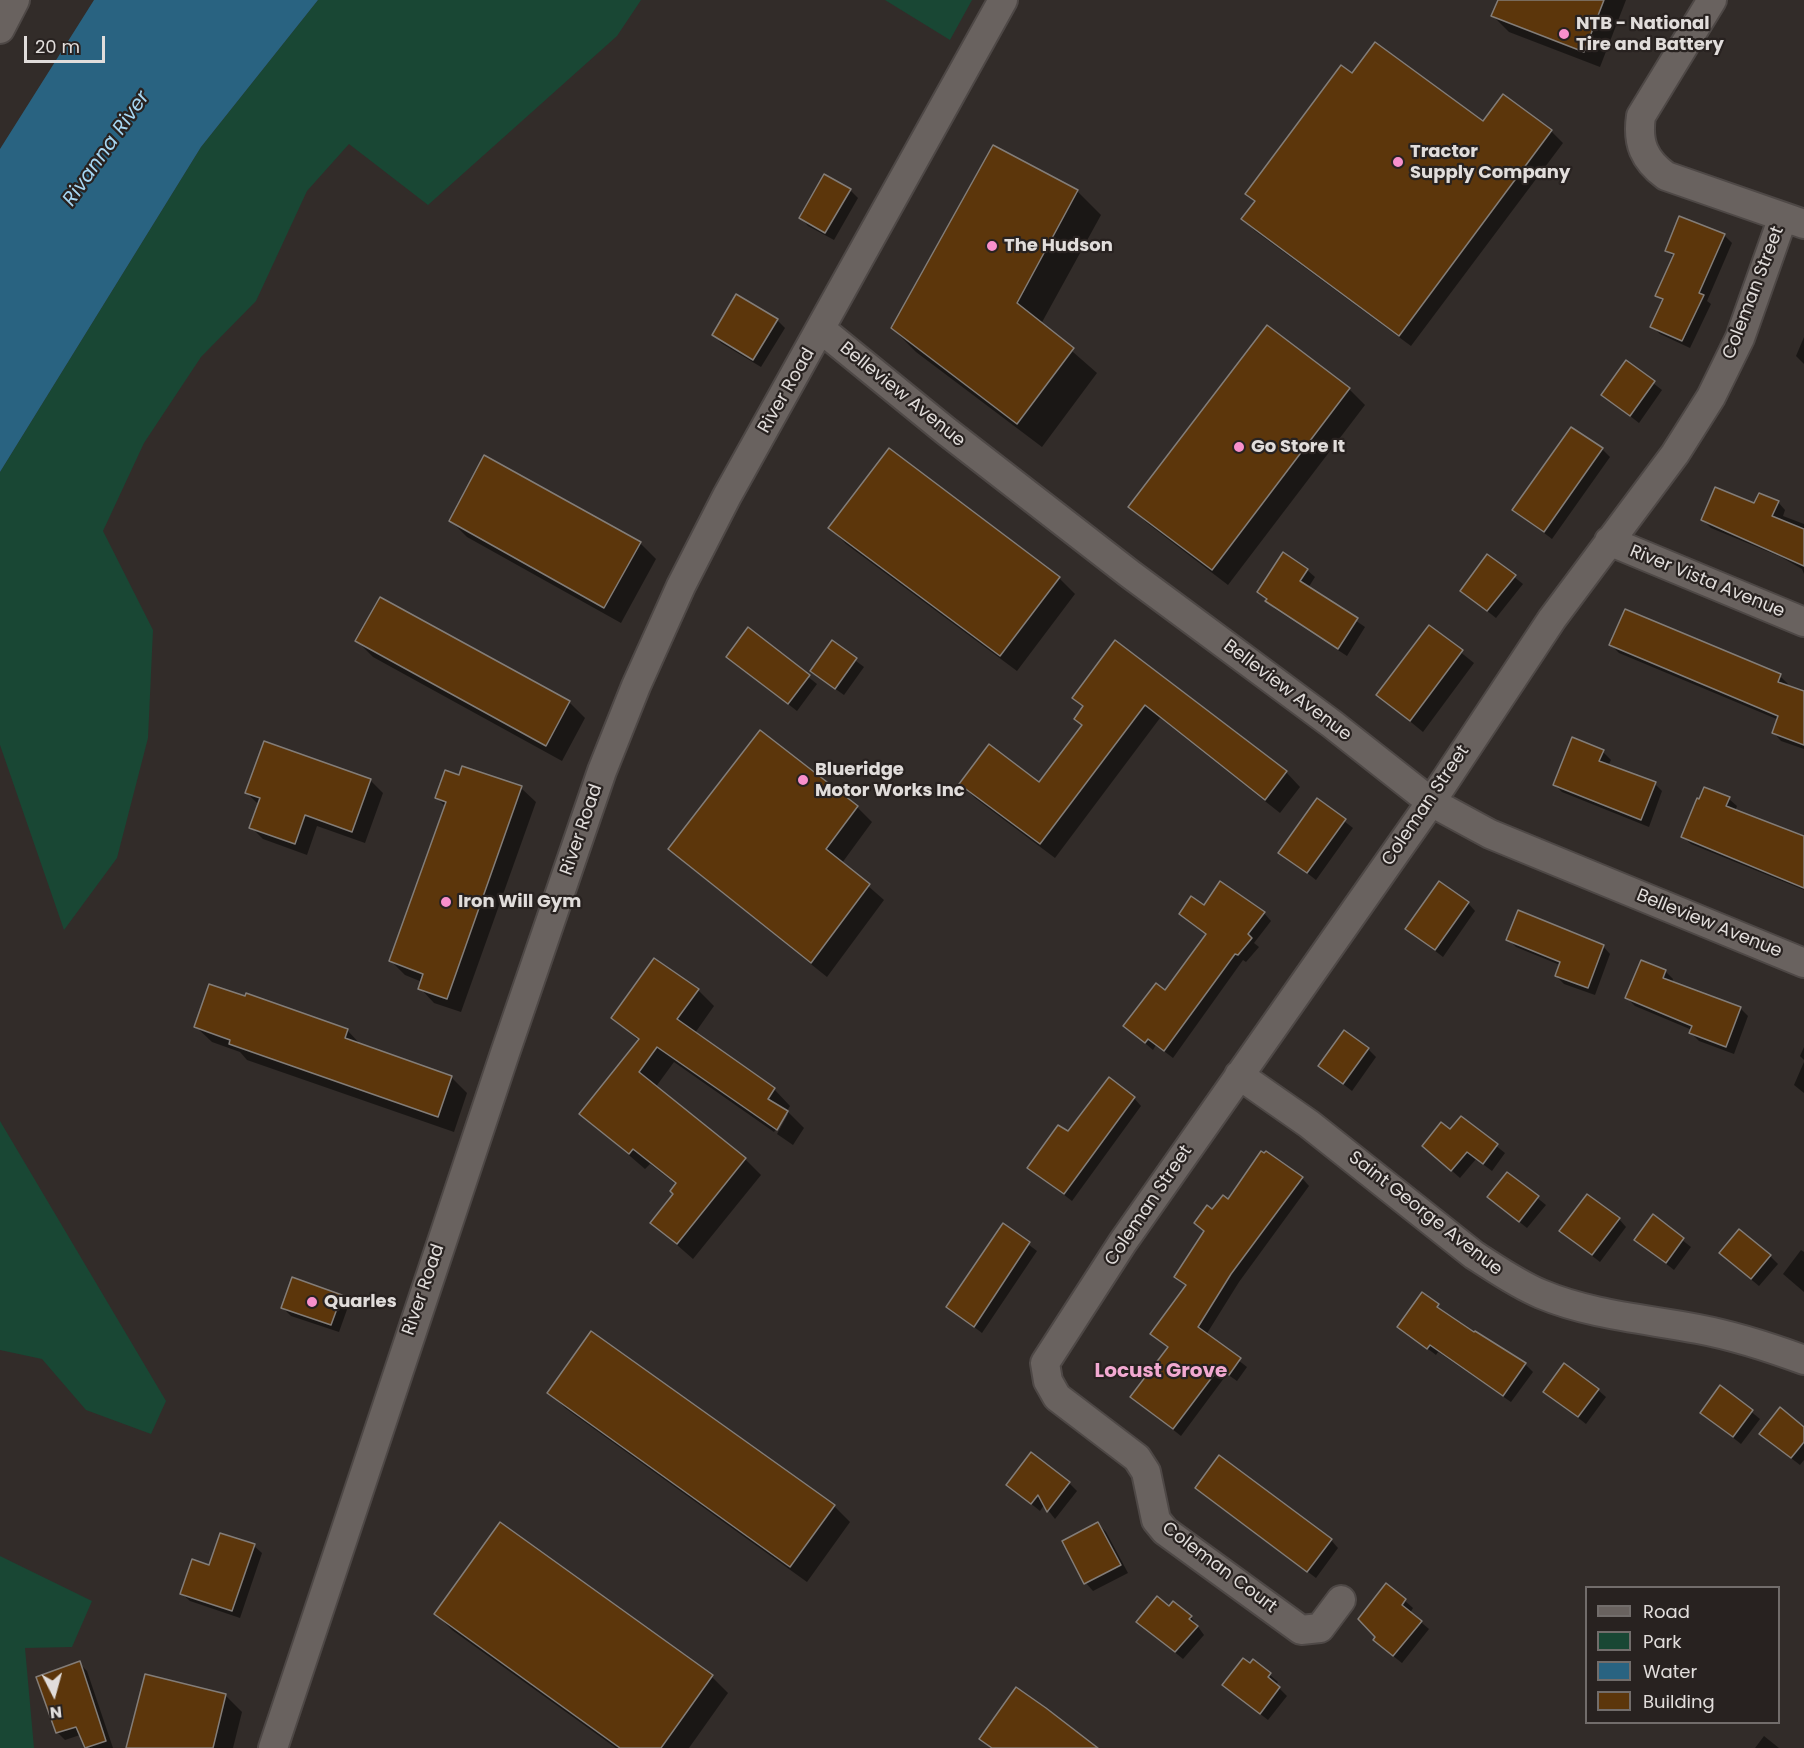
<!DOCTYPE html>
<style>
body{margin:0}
#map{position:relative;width:1804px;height:1748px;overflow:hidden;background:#322c29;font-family:Poppins,sans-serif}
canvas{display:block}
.legend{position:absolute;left:1585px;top:1586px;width:195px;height:138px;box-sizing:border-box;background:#282220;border:2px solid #726d6b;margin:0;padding:8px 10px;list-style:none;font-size:18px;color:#e1dddb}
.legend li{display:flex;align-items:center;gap:12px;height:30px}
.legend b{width:30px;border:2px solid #726d6b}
.north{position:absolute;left:24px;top:1664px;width:60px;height:60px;-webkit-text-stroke:4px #282220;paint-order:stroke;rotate:174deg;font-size:16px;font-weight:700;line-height:24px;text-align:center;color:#e1dddb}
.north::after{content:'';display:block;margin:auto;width:21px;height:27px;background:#e1dddb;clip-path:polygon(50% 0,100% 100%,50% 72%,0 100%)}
.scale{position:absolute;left:24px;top:36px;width:81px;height:27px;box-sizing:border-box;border:3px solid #e1dddb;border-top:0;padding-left:8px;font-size:18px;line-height:21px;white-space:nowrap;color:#e1dddb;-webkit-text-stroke:4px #282220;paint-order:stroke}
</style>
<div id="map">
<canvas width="1804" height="1748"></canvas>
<ul class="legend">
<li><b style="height:8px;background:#69625f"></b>Road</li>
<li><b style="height:16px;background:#194734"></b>Park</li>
<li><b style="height:16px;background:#296381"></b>Water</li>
<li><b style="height:16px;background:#5c360b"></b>Building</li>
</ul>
<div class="north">N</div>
<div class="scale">20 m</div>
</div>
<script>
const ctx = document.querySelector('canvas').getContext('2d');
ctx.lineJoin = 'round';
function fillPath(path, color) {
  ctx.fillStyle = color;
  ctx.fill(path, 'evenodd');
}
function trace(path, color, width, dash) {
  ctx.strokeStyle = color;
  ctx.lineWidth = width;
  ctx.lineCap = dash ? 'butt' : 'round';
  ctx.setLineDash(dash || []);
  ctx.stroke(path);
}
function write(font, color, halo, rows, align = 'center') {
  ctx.font = font + ' Poppins,sans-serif';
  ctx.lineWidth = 4.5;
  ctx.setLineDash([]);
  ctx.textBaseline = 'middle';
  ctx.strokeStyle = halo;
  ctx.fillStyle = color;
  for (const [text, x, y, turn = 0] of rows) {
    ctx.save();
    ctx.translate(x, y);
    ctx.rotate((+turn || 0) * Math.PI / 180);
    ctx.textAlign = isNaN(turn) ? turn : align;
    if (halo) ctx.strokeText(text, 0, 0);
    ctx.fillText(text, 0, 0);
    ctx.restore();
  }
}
const green = new Path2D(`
 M 318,0 L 641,0 L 617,36 L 428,205 L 349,144 L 307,191 L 256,301 L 201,357 L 144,443 L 103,531 L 153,630 L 148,738 L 117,858 L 64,930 L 0,745 L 0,472 L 201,147 Z
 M 885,0 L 972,0 L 950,40 Z
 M 0,1121 L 166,1401 L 151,1434 L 86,1410 L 42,1359 L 0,1350 Z
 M 0,1556 L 92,1601 L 72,1647 L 25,1648 L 34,1748 L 0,1748 Z`);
const water = new Path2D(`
 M 94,0 L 318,0 L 201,147 L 0,472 L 0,149 Z`);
const shadow = new Path2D(`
 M 1499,0 L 1626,0 L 1600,67 L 1509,32 L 1493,16 Z
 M 1353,75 L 1483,124 L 1551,131 L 1563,143 L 1411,346 L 1255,231 L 1243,219 L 1256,203 L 1247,194 Z
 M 994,147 L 1077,191 L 1101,215 L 1041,324 L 1097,373 L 1042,447 L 916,352 L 892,328 Z
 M 850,190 L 858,198 L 834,240 L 808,226 L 801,218 Z
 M 1724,235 L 1732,243 L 1707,301 L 1711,304 L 1690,348 L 1660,334 L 1652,326 L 1663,302 L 1657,295 L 1674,258 L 1667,250 Z
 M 777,320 L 785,328 L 761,367 L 721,343 L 714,335 Z
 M 1267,327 L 1349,389 L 1365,405 L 1228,585 L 1147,523 L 1130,507 Z
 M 1804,337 L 1804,364 L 1796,356 Z
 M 1626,362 L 1662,390 L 1639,423 L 1603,395 Z
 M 1602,449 L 1610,457 L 1552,539 L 1514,510 Z
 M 1778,502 L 1785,510 L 1783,516 L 1804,524 L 1804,574 L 1802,569 L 1781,557 L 1711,528 L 1703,520 Z
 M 451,521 L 640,543 L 656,559 L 621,623 L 467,537 Z
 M 830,528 L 1059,578 L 1075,594 L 1017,671 L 846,544 Z
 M 1488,556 L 1523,584 L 1496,618 L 1462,591 Z
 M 1307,570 L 1315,577 L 1308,588 L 1365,627 L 1347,656 L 1275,609 L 1259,592 Z
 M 1626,611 L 1780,676 L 1788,684 L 1787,687 L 1804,693 L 1804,749 L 1781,741 L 1774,733 L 1779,720 L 1619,653 L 1611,645 Z
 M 1429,627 L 1474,663 L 1423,732 L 1378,695 Z
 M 748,629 L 817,684 L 797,711 L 728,657 Z
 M 357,641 L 569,702 L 585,718 L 562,761 L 373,657 Z
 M 1115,642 L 1286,772 L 1300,787 L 1280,813 L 1160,718 L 1055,858 L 975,798 L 961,784 L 1039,784 L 1083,726 L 1084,708 L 1074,698 Z
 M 832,643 L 864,667 L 844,695 L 820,678 Z
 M 760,733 L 857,807 L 872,822 L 842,863 L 884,900 L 827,977 L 686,864 L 670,849 Z
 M 265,743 L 371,781 L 383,793 L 365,843 L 317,826 L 307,855 L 263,839 L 251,827 L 259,805 L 247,793 Z
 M 1603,752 L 1611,760 L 1608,766 L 1655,784 L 1662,791 L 1649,827 L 1562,792 L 1555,785 Z
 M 463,768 L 521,788 L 536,802 L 461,1012 L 434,1003 L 420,988 L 422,982 L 405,975 L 391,961 L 446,807 L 437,798 L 460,777 Z
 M 1729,799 L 1737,806 L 1735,811 L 1804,846 L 1804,890 L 1691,844 L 1683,837 Z
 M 1317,800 L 1353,828 L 1316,880 L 1280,852 Z
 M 1468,903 L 1475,911 L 1443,957 L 1407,929 Z
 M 1204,907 L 1264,913 L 1271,921 L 1254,943 L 1259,947 L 1246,962 L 1243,960 L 1173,1058 L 1156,1045 L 1153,1050 L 1125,1026 L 1165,992 L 1207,935 L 1180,914 Z
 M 1508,939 L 1603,946 L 1610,954 L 1595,995 L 1564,984 L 1556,976 L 1560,965 L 1516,947 Z
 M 1665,971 L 1673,979 L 1672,983 L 1740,1008 L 1748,1016 L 1734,1054 L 1699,1041 L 1691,1033 L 1692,1030 L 1635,1006 L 1627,998 Z
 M 698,990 L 714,1006 L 695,1033 L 774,1089 L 790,1106 L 787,1111 L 804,1128 L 793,1145 L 777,1134 L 788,1114 L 785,1114 L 774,1132 L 674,1062 L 655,1088 L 745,1159 L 761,1175 L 693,1259 L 652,1223 L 675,1194 L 677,1185 L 650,1164 L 645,1169 L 581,1114 L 639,1041 L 613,1018 Z
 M 195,1026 L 347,1030 L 363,1047 L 451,1077 L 467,1093 L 454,1132 L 247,1060 L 240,1052 L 212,1042 Z
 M 1804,1047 L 1804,1060 L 1800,1056 Z
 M 1368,1049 L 1376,1057 L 1352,1091 L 1320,1066 Z
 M 1804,1062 L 1804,1093 L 1794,1085 Z
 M 1134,1098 L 1141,1106 L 1072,1201 L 1029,1168 L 1069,1133 Z
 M 1461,1118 L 1505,1153 L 1492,1171 L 1476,1159 L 1460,1178 L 1432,1153 Z
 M 1508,1174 L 1546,1205 L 1527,1228 L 1497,1204 Z
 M 1302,1178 L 1309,1186 L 1239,1282 L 1206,1335 L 1247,1367 L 1237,1381 L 1227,1374 L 1181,1436 L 1132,1397 L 1169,1348 L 1152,1334 L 1187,1287 L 1176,1276 L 1205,1232 L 1213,1211 L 1228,1201 Z
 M 1653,1217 L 1691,1247 L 1674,1270 L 1636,1240 Z
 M 1619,1219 L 1626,1227 L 1600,1262 L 1569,1238 Z
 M 1003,1225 L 1037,1251 L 982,1333 L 948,1307 Z
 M 1801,1250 L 1804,1252 L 1804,1292 L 1783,1274 Z
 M 1770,1256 L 1778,1264 L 1759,1286 L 1729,1261 Z
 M 1422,1294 L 1445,1314 L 1525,1364 L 1533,1372 L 1511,1402 L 1438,1352 L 1436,1355 L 1399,1327 Z
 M 341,1296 L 349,1304 L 339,1332 L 291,1316 L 283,1308 Z
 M 1721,1387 L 1760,1419 L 1741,1444 L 1702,1413 Z
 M 1598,1390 L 1606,1397 L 1586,1424 L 1545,1392 Z
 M 549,1392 L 834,1506 L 850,1522 L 807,1582 L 565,1408 Z
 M 1804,1429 L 1804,1460 L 1800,1465 L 1769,1441 Z
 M 1069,1483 L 1077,1491 L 1055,1519 L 1044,1505 L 1040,1511 L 1008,1485 Z
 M 1197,1488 L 1331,1540 L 1338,1548 L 1316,1578 Z
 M 500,1524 L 712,1677 L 728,1693 L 689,1748 L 616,1748 L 452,1630 L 436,1614 Z
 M 1098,1524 L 1106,1532 L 1128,1573 L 1093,1591 L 1086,1583 Z
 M 254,1546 L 262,1553 L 240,1618 L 190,1601 L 182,1594 Z
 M 1387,1585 L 1413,1608 L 1410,1613 L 1429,1629 L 1402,1663 L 1383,1648 Z
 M 1169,1608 L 1191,1617 L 1204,1635 L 1183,1659 L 1138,1622 Z
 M 1254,1661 L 1278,1682 L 1276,1685 L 1287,1696 L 1268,1720 L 1232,1692 Z
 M 79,1663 L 87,1671 L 113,1748 L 85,1748 L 80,1735 L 65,1740 L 57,1732 Z
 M 147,1676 L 226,1696 L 242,1712 L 233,1748 L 128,1748 Z
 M 1764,1736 L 1779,1748 L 1755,1748 Z`);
const building = new Path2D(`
 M 1498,0 L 1604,0 L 1584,52 L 1491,16 Z
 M 1375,42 L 1483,121 L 1503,94 L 1552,130 L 1399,336 L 1241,219 L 1255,201 L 1245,194 L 1341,65 L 1352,73 Z
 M 993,145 L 1078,190 L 1017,303 L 1074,348 L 1017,424 L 891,328 Z
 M 824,174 L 851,189 L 825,233 L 799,218 Z
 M 1679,216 L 1725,234 L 1699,293 L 1704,295 L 1682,341 L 1650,327 L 1663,299 L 1655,296 L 1674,254 L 1665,251 Z
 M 736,294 L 778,319 L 753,360 L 712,335 Z
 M 1267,325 L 1350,388 L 1212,570 L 1128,507 Z
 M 1626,360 L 1655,381 L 1630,416 L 1601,395 Z
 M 1571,427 L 1603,448 L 1544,532 L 1512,510 Z
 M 889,448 L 1060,577 L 1000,656 L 828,528 Z
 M 484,455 L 641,542 L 604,608 L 449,521 Z
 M 1715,487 L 1754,503 L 1759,493 L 1779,501 L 1772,516 L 1804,529 L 1804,566 L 1701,520 Z
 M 1283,552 L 1308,569 L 1300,581 L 1358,618 L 1338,649 L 1265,601 L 1267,599 L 1257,592 Z
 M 1487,554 L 1516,575 L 1487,611 L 1460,591 Z
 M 380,597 L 570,701 L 546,746 L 355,641 Z
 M 1625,609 L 1781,674 L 1778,682 L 1804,691 L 1804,745 L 1772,733 L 1778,716 L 1609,645 Z
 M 1429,625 L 1463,650 L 1410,721 L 1376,695 Z
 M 748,627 L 810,675 L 788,704 L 726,657 Z
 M 832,640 L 857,658 L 835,689 L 810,671 Z
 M 1115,640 L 1287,771 L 1265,800 L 1145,705 L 1040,844 L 959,784 L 989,744 L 1039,782 L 1082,725 L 1074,719 L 1083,706 L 1072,698 Z
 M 760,730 L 858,806 L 826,849 L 870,884 L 811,963 L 668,849 Z
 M 1572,737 L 1604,750 L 1599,761 L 1656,782 L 1641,820 L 1553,785 Z
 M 264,741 L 371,779 L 352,832 L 305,815 L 295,844 L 249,828 L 260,798 L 245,793 Z
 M 462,766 L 522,786 L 447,999 L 418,989 L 423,974 L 389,961 L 446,802 L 435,798 L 445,770 L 459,775 Z
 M 1704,787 L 1730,797 L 1726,806 L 1804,836 L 1804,888 L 1681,837 L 1697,798 L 1699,799 Z
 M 1317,798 L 1346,819 L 1307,873 L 1278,853 Z
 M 1220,881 L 1265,912 L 1248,934 L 1252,938 L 1238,955 L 1235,954 L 1164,1051 L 1148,1039 L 1145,1043 L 1123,1026 L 1156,983 L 1165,990 L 1206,934 L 1179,914 L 1191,896 L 1204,905 Z
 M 1439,881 L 1469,902 L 1435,950 L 1405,929 Z
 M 1518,910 L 1604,945 L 1588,988 L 1555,976 L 1560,962 L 1506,940 Z
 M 654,958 L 699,989 L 677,1019 L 775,1088 L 768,1099 L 788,1111 L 777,1130 L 657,1047 L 639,1072 L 746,1158 L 677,1244 L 650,1223 L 673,1194 L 670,1191 L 676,1183 L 633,1149 L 629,1154 L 579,1114 L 639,1039 L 611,1018 Z
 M 1641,960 L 1666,970 L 1663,978 L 1741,1007 L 1726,1047 L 1689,1033 L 1692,1026 L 1625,998 Z
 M 209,984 L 245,996 L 246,993 L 348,1029 L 345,1038 L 452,1076 L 438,1117 L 229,1044 L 230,1040 L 194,1027 Z
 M 1344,1030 L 1369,1048 L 1343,1084 L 1318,1066 Z
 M 1109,1077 L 1135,1097 L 1064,1194 L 1027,1168 L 1058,1125 L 1068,1131 Z
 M 1461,1116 L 1498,1144 L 1483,1164 L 1467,1152 L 1451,1171 L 1422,1146 L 1441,1122 L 1450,1129 Z
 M 1261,1151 L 1264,1153 L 1266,1151 L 1303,1177 L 1231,1274 L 1198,1327 L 1241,1358 L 1229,1375 L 1219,1368 L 1173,1429 L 1130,1397 L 1168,1347 L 1150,1334 L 1186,1285 L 1174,1277 L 1204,1231 L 1194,1223 L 1207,1205 L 1212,1209 L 1223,1195 L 1228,1199 Z
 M 1507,1172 L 1539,1196 L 1519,1222 L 1487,1197 Z
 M 1587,1194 L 1620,1218 L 1592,1255 L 1559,1231 Z
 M 1653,1214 L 1684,1238 L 1666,1263 L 1634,1240 Z
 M 1003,1223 L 1030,1242 L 974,1327 L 946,1307 Z
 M 1739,1229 L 1771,1255 L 1751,1279 L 1719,1253 Z
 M 292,1277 L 342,1295 L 331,1325 L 281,1308 Z
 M 1422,1292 L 1439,1304 L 1437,1307 L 1474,1332 L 1475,1331 L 1526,1363 L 1503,1396 L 1430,1345 L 1427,1349 L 1397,1327 Z
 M 591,1331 L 835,1505 L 790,1567 L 547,1393 Z
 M 1564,1363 L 1599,1389 L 1578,1417 L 1543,1392 Z
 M 1720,1385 L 1753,1410 L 1733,1437 L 1700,1413 Z
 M 1780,1407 L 1804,1427 L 1804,1442 L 1791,1458 L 1759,1434 Z
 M 1031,1452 L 1070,1482 L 1047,1512 L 1038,1495 L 1031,1504 L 1006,1485 Z
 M 1219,1455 L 1332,1539 L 1307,1572 L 1195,1488 Z
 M 500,1522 L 713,1675 L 661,1748 L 620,1748 L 434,1614 Z
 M 1098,1522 L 1121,1565 L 1084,1584 L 1062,1541 Z
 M 220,1533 L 255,1544 L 232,1611 L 180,1594 L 192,1559 L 209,1565 Z
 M 1386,1583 L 1406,1599 L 1402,1605 L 1422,1621 L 1393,1656 L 1373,1640 L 1375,1637 L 1358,1619 Z
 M 1157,1596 L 1169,1606 L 1173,1601 L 1192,1616 L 1189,1619 L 1198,1626 L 1175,1652 L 1136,1622 Z
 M 1243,1658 L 1250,1663 L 1253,1659 L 1271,1673 L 1268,1677 L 1280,1687 L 1260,1714 L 1222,1685 Z
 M 80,1661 L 106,1741 L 85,1748 L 76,1727 L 56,1733 L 36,1677 Z
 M 145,1674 L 226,1694 L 213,1748 L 126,1748 Z
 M 1016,1687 L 1046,1708 L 1098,1748 L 992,1748 L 979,1739 Z`);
const minor = new Path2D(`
 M 1712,0 L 1641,116 C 1637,143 1644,160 1666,176 L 1804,224
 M 0,29 L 15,0
 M 822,330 L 946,431 L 1130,574 L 1332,724 L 1431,802 L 1490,834 L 1804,963
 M 1609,541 L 1804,622
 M 1239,1075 L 1309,1124 L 1474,1255 C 1496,1269 1517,1284 1541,1294 C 1591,1315 1646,1319 1698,1329 C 1735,1336 1769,1347 1804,1360
 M 1341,1600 L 1320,1628 L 1301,1630 L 1165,1531 L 1156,1520 L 1146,1472 L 1137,1458 L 1057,1397 L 1048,1381 L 1045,1363 L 1123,1242 L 1431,802 L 1552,619 L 1675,454 L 1711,397 L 1740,338 L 1783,217
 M 273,1748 L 505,1053 L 602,771 L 636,686 L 681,586 L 727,496 L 1003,0`);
const markers = [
 [1564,34,6,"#f890cc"],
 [1398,162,6,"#f890cc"],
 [992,246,6,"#f890cc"],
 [1239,447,6,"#f890cc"],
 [803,780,6,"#f890cc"],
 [446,902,6,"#f890cc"],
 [312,1302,6,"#f890cc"]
];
const poiNames = [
 ["NTB - National",1576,24],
 ["Tire and Battery",1576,45],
 ["Tractor",1410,152],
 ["Supply Company",1410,173],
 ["The Hudson",1004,246],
 ["Go Store It",1251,447],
 ["Blueridge",815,770],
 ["Motor Works Inc",815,791],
 ["Iron Will Gym",458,902],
 ["Quarles",324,1302]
];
const streetNames = [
 ["Coleman Street",1754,293,-69],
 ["River Road",787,391,-60],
 ["Belleview Avenue",902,395,39],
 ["River Vista Avenue",1707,582,22],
 ["Belleview Avenue",1287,691,37],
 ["Coleman Street",1426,806,-56],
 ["River Road",582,830,-71],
 ["Belleview Avenue",1709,924,22],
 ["Coleman Street",1149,1206,-56],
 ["Saint George Avenue",1425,1214,38],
 ["River Road",424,1290,-71],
 ["Coleman Court",1219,1568,37]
];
const waterNames = [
 ["Rivanna River",107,149,-55]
];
const neighbourhoodNames = [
 ["Locust Grove",1161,1372]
];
fillPath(green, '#194734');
fillPath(water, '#296381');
fillPath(shadow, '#0007');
fillPath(building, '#5c360b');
trace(building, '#837d78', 1.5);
trace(minor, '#4e4846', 32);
trace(minor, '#69625f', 28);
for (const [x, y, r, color] of markers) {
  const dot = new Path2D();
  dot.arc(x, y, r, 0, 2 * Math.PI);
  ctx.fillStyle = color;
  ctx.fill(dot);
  trace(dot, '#282220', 2);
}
write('bold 18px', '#e1dddb', '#282220', poiNames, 'left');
write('18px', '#e1dddb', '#282220', streetNames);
write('italic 20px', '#a7d7f3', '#282220', waterNames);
write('bold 20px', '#f2a9d1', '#282220', neighbourhoodNames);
</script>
